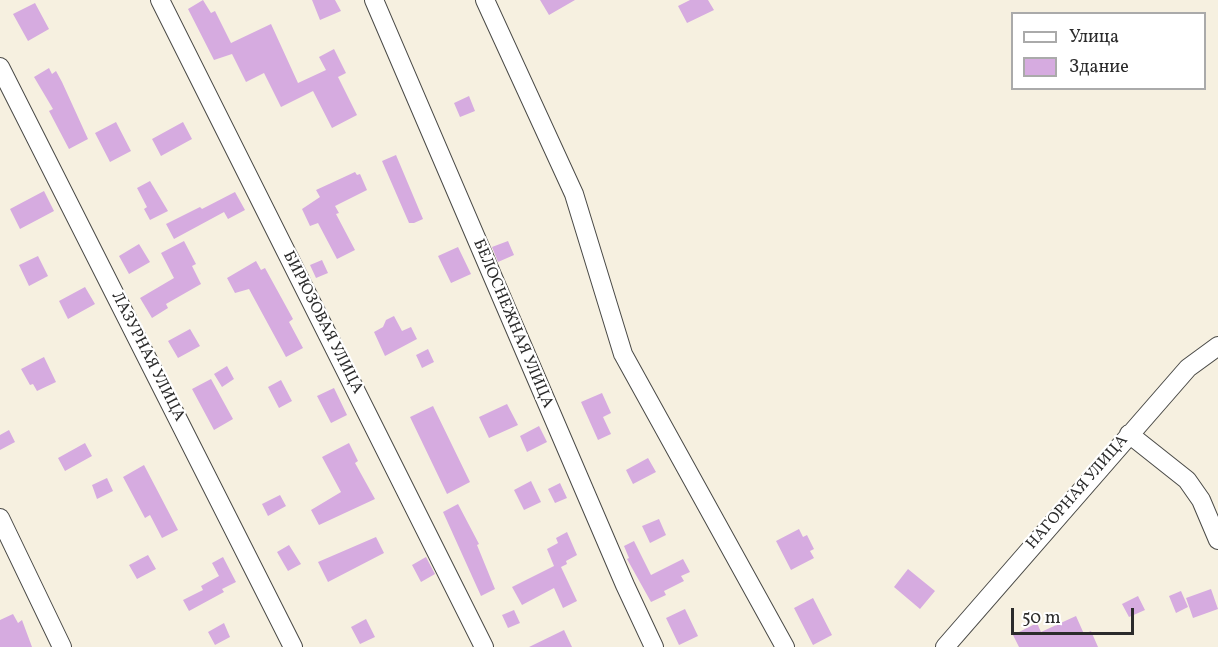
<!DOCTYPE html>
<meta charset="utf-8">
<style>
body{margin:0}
#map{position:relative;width:1218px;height:647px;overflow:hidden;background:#f6f0e0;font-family:Vollkorn,serif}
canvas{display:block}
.legend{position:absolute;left:1011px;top:12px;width:195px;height:78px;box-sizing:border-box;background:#fff;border:2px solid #aaa;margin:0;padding:8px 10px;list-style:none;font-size:18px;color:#2b2b2b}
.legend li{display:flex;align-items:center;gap:12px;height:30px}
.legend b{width:30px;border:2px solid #aaa}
.scale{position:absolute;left:1011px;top:608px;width:123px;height:27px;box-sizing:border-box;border:3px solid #2b2b2b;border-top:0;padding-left:8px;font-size:18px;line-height:21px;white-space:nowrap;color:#2b2b2b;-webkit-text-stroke:4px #fff;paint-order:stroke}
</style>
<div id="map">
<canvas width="1218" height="647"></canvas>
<ul class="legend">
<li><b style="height:8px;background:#fff"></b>Улица</li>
<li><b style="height:16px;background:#d6abe0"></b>Здание</li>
</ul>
<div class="scale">50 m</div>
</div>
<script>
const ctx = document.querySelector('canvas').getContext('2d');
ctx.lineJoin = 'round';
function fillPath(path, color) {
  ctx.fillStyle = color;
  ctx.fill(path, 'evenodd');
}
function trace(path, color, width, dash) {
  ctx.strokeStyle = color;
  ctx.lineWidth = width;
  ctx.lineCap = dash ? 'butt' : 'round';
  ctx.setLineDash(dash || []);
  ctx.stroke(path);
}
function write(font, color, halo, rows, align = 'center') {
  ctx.font = font + ' Vollkorn,serif';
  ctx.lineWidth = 4.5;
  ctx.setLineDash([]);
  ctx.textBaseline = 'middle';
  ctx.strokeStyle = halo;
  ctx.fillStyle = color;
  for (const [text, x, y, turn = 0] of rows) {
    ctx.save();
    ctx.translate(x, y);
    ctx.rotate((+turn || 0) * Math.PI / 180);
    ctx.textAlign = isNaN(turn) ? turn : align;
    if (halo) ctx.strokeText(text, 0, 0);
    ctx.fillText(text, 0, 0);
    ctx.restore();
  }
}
const building = new Path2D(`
 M 203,0 L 211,13 L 215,11 L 231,43 L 271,24 L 298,83 L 326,70 L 319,57 L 334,49 L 346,73 L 338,77 L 357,115 L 332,128 L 313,91 L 281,107 L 264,73 L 246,82 L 232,54 L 214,60 L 188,9 Z
 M 312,0 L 335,0 L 341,11 L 320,20 Z
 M 540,0 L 575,0 L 549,15 Z
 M 690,0 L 708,0 L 714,10 L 687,23 L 678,6 Z
 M 35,3 L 49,29 L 28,41 L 13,14 Z
 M 49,68 L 52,74 L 56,71 L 62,82 L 88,139 L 69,149 L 49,111 L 53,109 L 34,77 Z
 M 469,96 L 475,111 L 460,117 L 454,103 Z
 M 116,122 L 131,151 L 110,162 L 95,133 Z
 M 183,122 L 192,139 L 161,156 L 152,139 Z
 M 396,155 L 423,219 L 414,223 L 409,223 L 382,161 Z
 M 355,172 L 357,175 L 360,174 L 367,190 L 335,206 L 339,213 L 336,214 L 355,250 L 337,259 L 318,223 L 310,226 L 302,209 L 320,197 L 316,190 Z
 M 150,181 L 168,211 L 150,220 L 144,209 L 147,207 L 137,188 Z
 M 44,191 L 54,211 L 20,229 L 10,209 Z
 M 235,192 L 245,210 L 228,219 L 224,212 L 174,239 L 166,224 L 200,207 L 202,209 Z
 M 184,241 L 196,264 L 192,266 L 201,284 L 166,304 L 168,308 L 152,318 L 140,298 L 174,278 L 161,253 Z
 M 508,241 L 514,255 L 498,262 L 492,247 Z
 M 139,244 L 150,262 L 129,274 L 119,256 Z
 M 458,247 L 471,274 L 451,283 L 438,256 Z
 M 38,256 L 48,276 L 29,286 L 19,265 Z
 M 322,260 L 328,273 L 316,278 L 310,265 Z
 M 256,261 L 261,270 L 265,268 L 293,319 L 289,322 L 303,348 L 286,357 L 249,289 L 235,293 L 227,278 Z
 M 85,287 L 95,304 L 68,319 L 59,301 Z
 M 394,316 L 402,331 L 411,327 L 417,339 L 385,356 L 374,332 L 383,327 L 386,320 Z
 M 190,329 L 200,346 L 178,358 L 168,341 Z
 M 428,349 L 434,362 L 422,368 L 416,355 Z
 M 44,357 L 56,382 L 37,391 L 33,384 L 30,385 L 21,369 Z
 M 227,366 L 234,379 L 222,387 L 214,374 Z
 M 211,379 L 233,419 L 214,430 L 192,389 Z
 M 281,380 L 292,401 L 279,408 L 268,387 Z
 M 334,388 L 347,415 L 331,423 L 317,396 Z
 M 602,393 L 611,413 L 603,417 L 611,434 L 598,440 L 581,402 Z
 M 507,404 L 518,425 L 489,438 L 479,417 Z
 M 433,406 L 470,482 L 447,494 L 410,417 Z
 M 539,426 L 547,442 L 527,452 L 520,436 Z
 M 9,430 L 15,442 L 0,450 L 0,435 Z
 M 85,443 L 92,456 L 65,471 L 58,458 Z
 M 349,443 L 358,461 L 355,463 L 375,499 L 319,525 L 311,510 L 341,492 L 322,457 Z
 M 648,458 L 656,472 L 633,484 L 626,470 Z
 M 144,465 L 178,530 L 162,538 L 150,515 L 145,518 L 123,477 Z
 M 107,478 L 113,491 L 97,499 L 92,485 Z
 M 531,481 L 541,502 L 524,510 L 514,490 Z
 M 560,483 L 567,498 L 555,503 L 548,489 Z
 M 280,495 L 286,506 L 268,516 L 262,504 Z
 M 458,504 L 479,544 L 477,545 L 495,589 L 481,596 L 443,512 Z
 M 659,519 L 666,535 L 650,543 L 642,526 Z
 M 799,529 L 803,537 L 807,535 L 814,549 L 810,551 L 814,558 L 791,570 L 776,541 Z
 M 567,532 L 577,555 L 566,561 L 567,564 L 561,567 L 577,601 L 563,608 L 554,588 L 522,605 L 512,587 L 554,566 L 547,549 L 558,543 L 556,538 Z
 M 376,537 L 384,553 L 328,582 L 318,562 Z
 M 634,541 L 651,575 L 683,559 L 690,572 L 681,576 L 684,581 L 664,591 L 666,595 L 651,602 L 627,559 L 629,558 L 624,546 Z
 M 289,545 L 301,564 L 288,571 L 277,552 Z
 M 148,555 L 156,569 L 137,579 L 129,565 Z
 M 223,557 L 236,582 L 222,589 L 224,592 L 189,611 L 183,600 L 203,590 L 201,586 L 219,576 L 212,563 Z
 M 426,557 L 435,574 L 421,582 L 412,565 Z
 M 908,569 L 935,591 L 920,609 L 894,587 Z
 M 1211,589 L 1218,609 L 1193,618 L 1186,598 Z
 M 1181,591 L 1188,607 L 1176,613 L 1169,596 Z
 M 1138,596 L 1145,610 L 1129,617 L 1122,604 Z
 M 813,598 L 832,635 L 813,645 L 794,608 Z
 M 685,609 L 698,636 L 679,645 L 666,618 Z
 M 514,610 L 520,623 L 508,628 L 502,615 Z
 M 13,614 L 18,623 L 22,620 L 32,647 L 0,647 L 0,620 Z
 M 1076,616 L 1084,634 L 1091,631 L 1098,647 L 1019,647 L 1013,635 L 1037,623 L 1041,632 Z
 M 366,619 L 375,637 L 360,644 L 351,627 Z
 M 224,623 L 230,637 L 215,645 L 208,632 Z
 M 564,630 L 572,647 L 529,647 Z`);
const minor = new Path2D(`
 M 160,0 L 484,647
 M 374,0 L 625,585 L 654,647
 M 485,0 L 574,194 L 623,354 L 785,647
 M 0,67 L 293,647
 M 1129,434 L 1187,480 L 1201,500 L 1218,540
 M 0,518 L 62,647
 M 945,647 L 1188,368 L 1218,346`);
const streetNames = [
 ["БИРЮЗОВАЯ УЛИЦА",322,323,63],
 ["БЕЛОСНЕЖНАЯ УЛИЦА",512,324,67],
 ["ЛАЗУРНАЯ УЛИЦА",147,357,63],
 ["НАГОРНАЯ УЛИЦА",1078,493,-49]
];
fillPath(building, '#d6abe0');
trace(minor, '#494946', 20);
trace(minor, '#fff', 18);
write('16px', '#2b2b2b', '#fff', streetNames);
</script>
